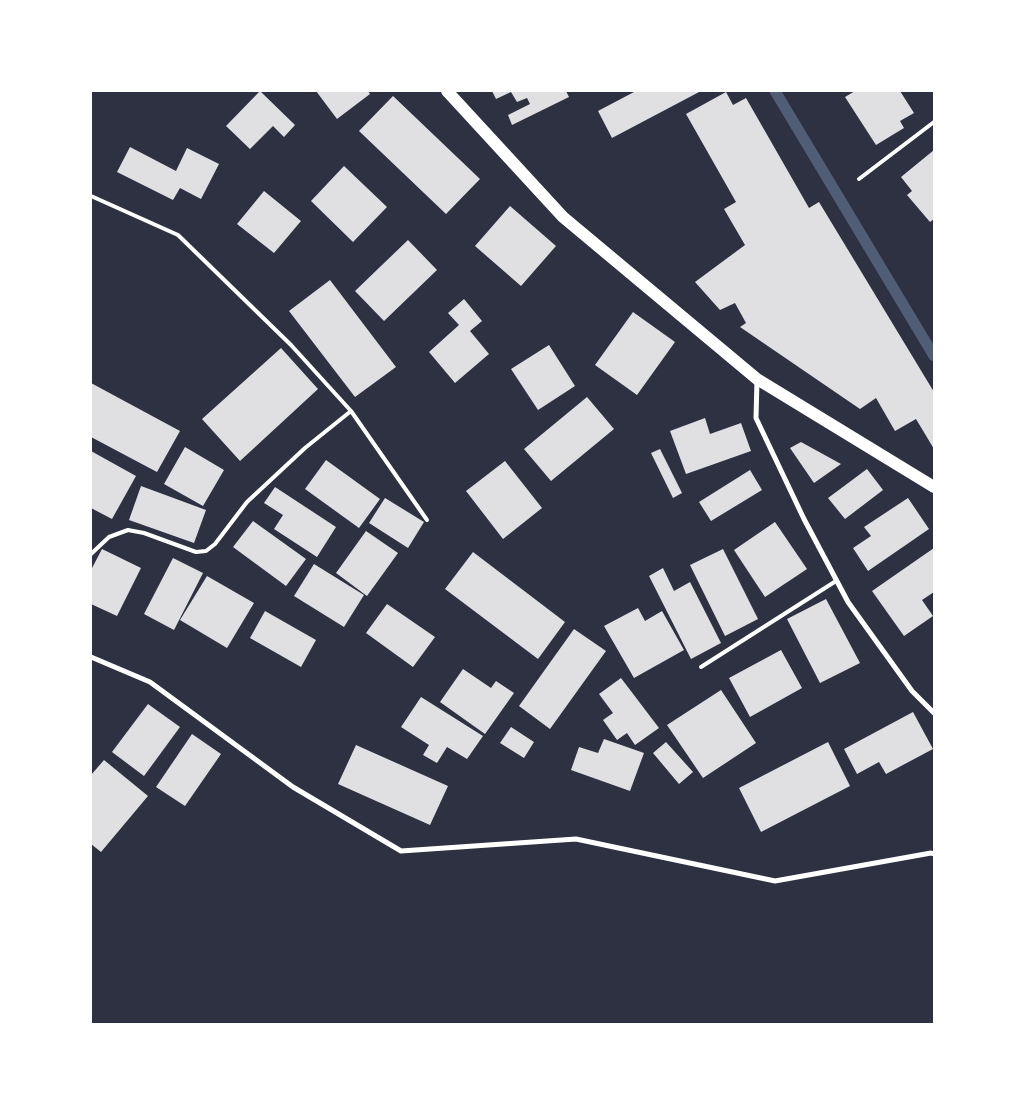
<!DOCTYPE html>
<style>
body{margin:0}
#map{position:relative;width:1025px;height:1115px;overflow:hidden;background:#2d3142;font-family:Karla,sans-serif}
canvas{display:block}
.frame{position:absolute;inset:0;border:92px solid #fff;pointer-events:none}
</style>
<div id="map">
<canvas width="1025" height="1115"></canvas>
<div class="frame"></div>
</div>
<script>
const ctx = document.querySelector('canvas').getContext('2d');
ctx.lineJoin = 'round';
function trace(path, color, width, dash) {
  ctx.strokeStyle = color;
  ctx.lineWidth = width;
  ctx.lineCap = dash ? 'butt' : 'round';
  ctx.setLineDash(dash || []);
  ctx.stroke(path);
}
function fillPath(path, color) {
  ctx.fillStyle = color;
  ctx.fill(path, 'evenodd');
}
const stream = new Path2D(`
 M 775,91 L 934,356`);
const building = new Path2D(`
 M 260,91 L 295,125 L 284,137 L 273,126 L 250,149 L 226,126 Z
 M 316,91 L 368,91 L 370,94 L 337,119 Z
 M 492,91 L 566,91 L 569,97 L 512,125 L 508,115 L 530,104 L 527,98 L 517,102 L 511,92 L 496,99 Z
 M 633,91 L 701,91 L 612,138 L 598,111 L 634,92 Z
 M 855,91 L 900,91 L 914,113 L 900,121 L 904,128 L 876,145 L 845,97 Z
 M 726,92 L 733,105 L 746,98 L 809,208 L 819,202 L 934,392 L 934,449 L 916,419 L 895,431 L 876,398 L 860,409 L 740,327 L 746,323 L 735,303 L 720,310 L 695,282 L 745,245 L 724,209 L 736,202 L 686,114 Z
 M 393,96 L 480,179 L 446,214 L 359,131 Z
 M 130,147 L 176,171 L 187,148 L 219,164 L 201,199 L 180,188 L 173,200 L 117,172 Z
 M 934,150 L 934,219 L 930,222 L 907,195 L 912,191 L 901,177 Z
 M 344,166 L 387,207 L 353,242 L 311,201 Z
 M 264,191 L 301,221 L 274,253 L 237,224 Z
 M 510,206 L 556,246 L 521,286 L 475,246 Z
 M 408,240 L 437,270 L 384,321 L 355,291 Z
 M 330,280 L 396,367 L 355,397 L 289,311 Z
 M 464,299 L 482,321 L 470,331 L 489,354 L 455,383 L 429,352 L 459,325 L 448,313 Z
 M 633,312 L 675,342 L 637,395 L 595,365 Z
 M 549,345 L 575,386 L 538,410 L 511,369 Z
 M 281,348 L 318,389 L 240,461 L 202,419 Z
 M 91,383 L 180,431 L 157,472 L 91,437 Z
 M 587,397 L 614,429 L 551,481 L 524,449 Z
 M 705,418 L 710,434 L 741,423 L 751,451 L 686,474 L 670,431 Z
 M 801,442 L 841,464 L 814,483 L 790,448 Z
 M 185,447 L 224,470 L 203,506 L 164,484 Z
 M 660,449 L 682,493 L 673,498 L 651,453 Z
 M 91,451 L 136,476 L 112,519 L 91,508 Z
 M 326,460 L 380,499 L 359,528 L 305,489 Z
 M 505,461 L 542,508 L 503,539 L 466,491 Z
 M 867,469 L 883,490 L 845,519 L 828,498 Z
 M 750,470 L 762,490 L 711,521 L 699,502 Z
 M 141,486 L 206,510 L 194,543 L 129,520 Z
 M 275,487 L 336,527 L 317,557 L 274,529 L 283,515 L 264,503 Z
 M 385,498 L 424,522 L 408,548 L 369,523 Z
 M 908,498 L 929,529 L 868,571 L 853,548 L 871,536 L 864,527 Z
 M 253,521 L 306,559 L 286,586 L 233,547 Z
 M 775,522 L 807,569 L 765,597 L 734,550 Z
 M 366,531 L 398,553 L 367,596 L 336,573 Z
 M 934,548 L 934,592 L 922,600 L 933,616 L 904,636 L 872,591 Z
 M 102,549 L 141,568 L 117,616 L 91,604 L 91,570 Z
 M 723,549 L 758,619 L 725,636 L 690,565 Z
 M 473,552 L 565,622 L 538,659 L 445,589 Z
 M 173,558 L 203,573 L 174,630 L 144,614 Z
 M 314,564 L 364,595 L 344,627 L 294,596 Z
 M 663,568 L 674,591 L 690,582 L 721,643 L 691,659 L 649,576 Z
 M 207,576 L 254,603 L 227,648 L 180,620 Z
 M 826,599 L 860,663 L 820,683 L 787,619 Z
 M 387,604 L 435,637 L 413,667 L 366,633 Z
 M 638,608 L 645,621 L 662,611 L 684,650 L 634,678 L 604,626 Z
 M 265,611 L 316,640 L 301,667 L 250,638 Z
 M 574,629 L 606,651 L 550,729 L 519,706 Z
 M 781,650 L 802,688 L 750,717 L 729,678 Z
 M 463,669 L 491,688 L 496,681 L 514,693 L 485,734 L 440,702 Z
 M 621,678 L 659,728 L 635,745 L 627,733 L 617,740 L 603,720 L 613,713 L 599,694 Z
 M 721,690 L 756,743 L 703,778 L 667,725 Z
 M 421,697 L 483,736 L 467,759 L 447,747 L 437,763 L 423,755 L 429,745 L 401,727 Z
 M 148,704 L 180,727 L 144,776 L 112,752 Z
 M 913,712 L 933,749 L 886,774 L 879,762 L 857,774 L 844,749 Z
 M 511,727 L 534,742 L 524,758 L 500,743 Z
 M 192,734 L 221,754 L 185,806 L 156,787 Z
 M 604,739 L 644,753 L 630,791 L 571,770 L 579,747 L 598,753 Z
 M 666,742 L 693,772 L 679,784 L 653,753 Z
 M 828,742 L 850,786 L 761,832 L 739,788 Z
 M 356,745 L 448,786 L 430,825 L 338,784 Z
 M 104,760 L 148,796 L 101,852 L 91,844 L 91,775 Z`);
const service = new Path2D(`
 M 859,179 L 934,122
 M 91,196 L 178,235 L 291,345 L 351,411 L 427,520
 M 91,554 L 109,537 L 128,530 L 144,533 L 196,552 L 206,551 L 215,544 L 247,502 L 305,448 L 351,411
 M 701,667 L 836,581`);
const minor = new Path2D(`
 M 757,380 L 756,418 L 804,519 L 848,602 L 912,691 L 934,713
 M 91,657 L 150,682 L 293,787 L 401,851 L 576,839 L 775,881 L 931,853 L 934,854`);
const primary = new Path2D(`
 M 447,91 L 563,217 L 757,379 L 934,487`);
trace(stream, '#4f5d75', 11);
fillPath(building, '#e0e0e3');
trace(service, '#fff', 4);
trace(minor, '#fff', 5);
trace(primary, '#fff', 12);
</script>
